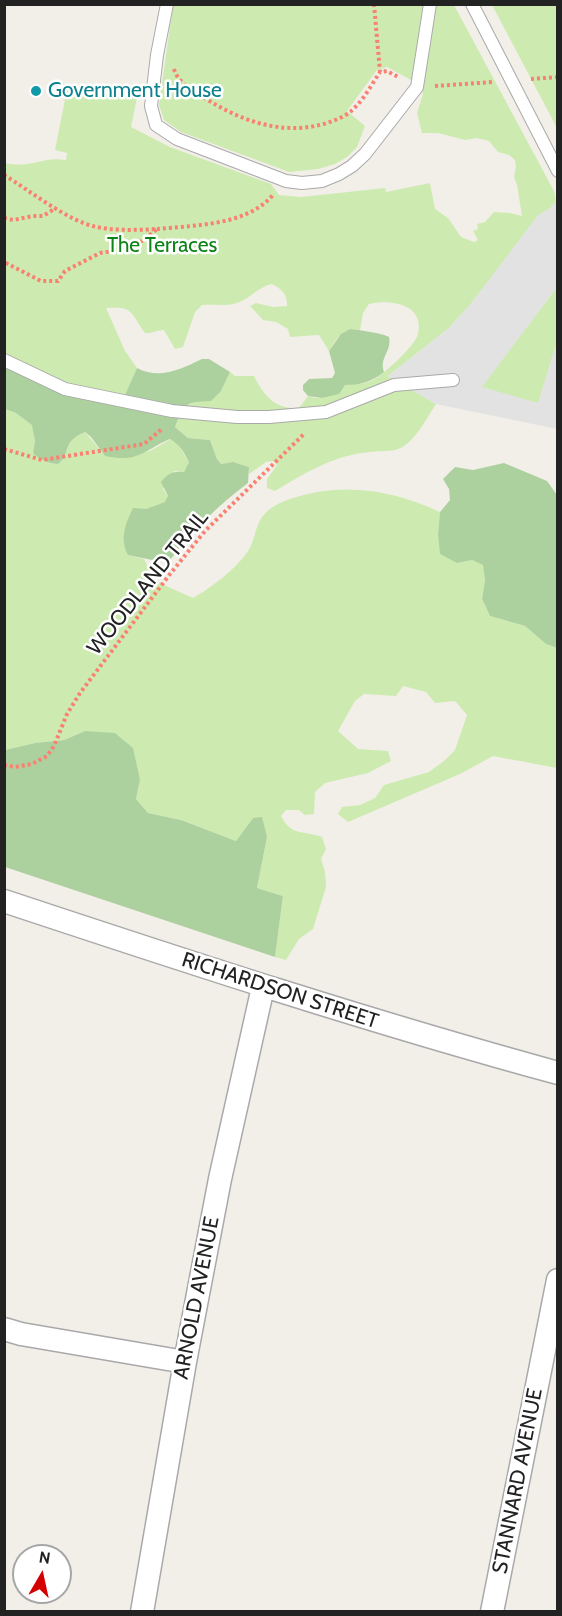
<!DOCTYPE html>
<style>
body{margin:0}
#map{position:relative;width:562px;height:1616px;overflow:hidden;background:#f2efe9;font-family:Cabin,sans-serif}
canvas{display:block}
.frame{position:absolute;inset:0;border:6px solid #222;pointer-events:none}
.north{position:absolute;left:12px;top:1544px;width:60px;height:60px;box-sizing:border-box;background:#fff;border:2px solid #a7a7a7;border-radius:50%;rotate:9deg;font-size:16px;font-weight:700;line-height:24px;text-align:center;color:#222}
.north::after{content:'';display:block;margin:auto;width:21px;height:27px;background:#d40000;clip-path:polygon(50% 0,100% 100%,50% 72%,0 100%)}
</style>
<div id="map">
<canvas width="562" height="1616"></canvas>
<div class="frame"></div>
<div class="north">N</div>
</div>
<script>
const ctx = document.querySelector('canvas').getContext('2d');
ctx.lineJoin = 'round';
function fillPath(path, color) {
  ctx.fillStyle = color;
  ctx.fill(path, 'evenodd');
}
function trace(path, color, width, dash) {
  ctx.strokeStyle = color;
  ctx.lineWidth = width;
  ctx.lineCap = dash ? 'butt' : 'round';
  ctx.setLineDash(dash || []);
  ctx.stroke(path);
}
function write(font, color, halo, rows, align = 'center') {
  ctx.font = font + ' Cabin,sans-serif';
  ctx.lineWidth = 5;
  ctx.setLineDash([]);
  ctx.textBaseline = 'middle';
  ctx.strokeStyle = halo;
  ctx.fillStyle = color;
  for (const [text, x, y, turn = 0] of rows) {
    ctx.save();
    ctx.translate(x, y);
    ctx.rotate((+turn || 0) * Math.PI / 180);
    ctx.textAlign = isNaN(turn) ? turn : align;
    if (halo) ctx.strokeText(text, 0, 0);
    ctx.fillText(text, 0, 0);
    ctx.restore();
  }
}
const grass = new Path2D(`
 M 173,5 L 454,5 L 554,191 L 556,201 L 551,208 L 538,216 L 470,305 L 449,328 L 388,376 L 436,404 C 428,416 420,432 409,442 C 397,454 384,450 370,452 C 334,455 305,473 275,491 L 267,488 L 267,479 L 277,465 L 273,461 L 266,462 L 249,474 L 249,467 L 233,462 L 221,464 L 217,459 L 210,440 L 188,438 L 175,427 L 183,407 L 221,391 L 230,372 L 235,376 L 254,376 C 264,396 276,410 299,408 L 308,396 C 312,397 318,399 322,398 C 330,397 337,387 346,385 C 355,383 364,385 373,380 C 384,374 415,346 418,334 C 425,304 390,299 369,304 L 363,313 L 360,330 C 342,328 338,337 329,351 L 319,335 L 290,337 L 288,329 L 276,322 L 263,320 L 250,306 L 256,303 L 273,307 L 287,306 C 287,294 283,290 272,284 C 257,287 249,301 233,304 C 224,306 212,304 202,305 L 195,312 L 183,347 L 175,349 L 164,330 C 157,330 151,334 145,333 C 130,313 135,306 106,308 L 125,351 L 137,368 L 124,397 L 67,384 L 5,354 L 5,163 C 31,169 42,156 66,160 L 67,153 L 55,150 L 68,84 L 137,98 L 131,127 L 170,147 L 271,184 L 279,195 L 301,197 L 385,188 L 386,192 L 430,183 L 435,209 L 448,218 L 461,237 L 474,242 L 478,240 L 473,231 L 478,229 L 477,224 L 485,222 L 494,212 L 510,213 L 522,216 L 517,185 L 514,177 L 516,166 L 515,160 L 509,155 L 498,152 L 489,141 L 477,138 L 465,140 L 438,133 L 422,133 L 417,113 L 423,94 L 420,85 L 387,67 L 377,70 L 347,111 L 365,126 L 357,147 L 347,157 L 335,164 L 318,169 L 289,172 L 181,132 L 164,120 L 159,105 Z
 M 492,5 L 557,5 L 557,128 Z
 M 557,287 L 557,342 L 538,404 L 481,387 Z
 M 5,409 L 16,413 L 33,425 L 35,441 L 33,453 L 52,464 L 58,464 C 72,453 60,443 85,432 L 105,456 L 150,451 L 171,439 L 178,444 L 189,462 L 184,472 L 174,471 L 163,489 L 168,497 L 166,502 L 146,509 L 128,555 L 144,559 L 155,581 L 193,598 C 211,588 237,568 248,551 C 255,540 255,527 262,517 C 270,506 282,502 293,498 C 344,482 393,490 440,512 L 438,534 L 457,563 L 472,560 L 484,565 L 485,580 L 482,599 L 490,616 L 525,626 L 546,644 L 557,648 L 557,768 L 493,756 L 460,774 L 348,822 L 338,814 L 342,807 L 360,805 L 375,798 L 384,785 L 429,772 L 444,761 L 455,750 L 467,715 L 455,701 L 435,703 L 426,692 L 403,686 L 396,696 L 364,694 L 355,701 L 338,731 L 358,749 L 388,751 L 391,761 L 368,773 L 325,783 L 315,792 L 314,814 L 305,815 L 299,810 L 286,810 L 281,816 C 292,837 303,830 322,837 L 326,849 L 321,859 L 325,872 L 326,887 L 313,929 L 299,939 L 286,960 L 275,957 L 283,896 L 257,888 L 267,837 L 253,818 L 236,841 L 181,820 L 148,813 L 136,799 L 140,780 L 85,731 L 64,740 L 35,743 L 5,750 Z`);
const forest = new Path2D(`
 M 350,329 C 359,330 382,333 389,337 C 392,352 379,357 384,372 C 371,382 361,385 345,385 L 339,394 L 322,398 L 308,396 L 303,390 L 303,385 L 309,379 L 332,378 L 335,373 L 329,351 L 341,334 Z
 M 202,359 L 209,359 L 230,372 L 221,391 L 211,401 C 185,402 185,403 175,427 L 188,438 L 210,440 L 217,459 L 221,464 L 233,462 L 249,467 L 248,483 C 217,506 194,530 170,560 L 157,561 L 128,555 C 119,538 126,523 133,508 L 146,509 L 165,502 L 168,496 L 161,482 C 168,473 173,471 184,472 L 189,462 C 184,452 180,445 170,439 C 142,451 139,463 105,456 L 91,437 L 85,432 C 60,443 72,453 58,464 C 49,464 39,459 33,453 L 35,441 L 32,425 L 16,413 L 5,409 L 5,366 L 63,394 L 113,405 L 124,397 L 137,368 C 160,380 181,369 202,359 Z
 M 504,463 L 547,481 L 557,495 L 557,648 L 546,644 L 525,626 L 490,616 L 482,599 L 485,580 L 483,565 L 472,560 L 457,563 L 440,554 L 438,534 L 440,512 L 450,500 L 449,489 L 443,479 L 455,467 L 473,470 Z
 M 85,731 L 115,733 L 133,748 L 140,780 L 136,799 L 148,813 L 181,820 L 236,841 L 253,818 L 262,817 L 267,837 L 257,888 L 283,896 L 275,957 L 5,867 L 5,750 L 35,743 L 64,740 Z`);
const parking = new Path2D(`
 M 556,201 L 557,201 L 557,287 L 482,387 L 538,403 L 557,342 L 557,429 L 436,404 L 388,376 L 449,328 L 470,305 L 538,215 L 550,208 Z`);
const path = new Path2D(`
 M 374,4 L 380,72 L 387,71 L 400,78
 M 174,69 C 178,83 192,90 203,97 C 245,124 294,140 342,117 C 359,109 370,87 380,72
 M 531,79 L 558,77
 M 435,86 L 493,82
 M 4,175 C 29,190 69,222 97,227 C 117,231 137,230 157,229 L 142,241 L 126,249 L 100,253 L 65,271 L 58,281 L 41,281 L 4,262
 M 4,218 L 13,220 L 33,216 L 43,216 L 56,208
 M 157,229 C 195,225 246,226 273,195
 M 4,449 L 42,460 L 144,444 L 163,428
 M 4,765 L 15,767 L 32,764 L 47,756 L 54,746 L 67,714 L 80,693 L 170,574 L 205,531 L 305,433`);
const service = new Path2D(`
 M 167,4 L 157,55 L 151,106 L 156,125 L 177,139 L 286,181 L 302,183 L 322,181 L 339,174 L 352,166 L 365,154 L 417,87 L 430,4
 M 472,4 L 558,171
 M 4,360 L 65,389 L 172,411 L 237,417 L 269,417 L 326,412 L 394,385 L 453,380`);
const minor = new Path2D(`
 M 4,901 C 188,962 371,1022 558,1073
 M 4,1329 L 21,1334 L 185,1362
 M 142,1612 L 185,1362 L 220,1179 L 263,987
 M 492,1612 L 558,1280`);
const markers = [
 [36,91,6,"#0f9aa8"]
];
const cultureNames = [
 ["Government House",48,91]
];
const parkNames = [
 ["The Terraces",162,246]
];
const streetNames = [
 ["WOODLAND TRAIL",148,583,-51],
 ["RICHARDSON STREET",280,991,18],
 ["ARNOLD AVENUE",197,1298,-79],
 ["STANNARD AVENUE",518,1481,-79]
];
fillPath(grass, '#cdebb0');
fillPath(forest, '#add19e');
fillPath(parking, '#e2e2e2');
trace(service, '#a9a9a9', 14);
trace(minor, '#a9a9a9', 25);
trace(path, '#fa8072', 4, [3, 3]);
trace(service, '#fff', 12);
trace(minor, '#fff', 22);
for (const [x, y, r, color] of markers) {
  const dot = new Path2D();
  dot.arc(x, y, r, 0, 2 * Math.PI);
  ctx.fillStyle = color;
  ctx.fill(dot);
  trace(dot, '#fff', 2);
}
write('21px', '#0d838f', '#fff', cultureNames, 'left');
write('21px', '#0c8416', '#fff', parkNames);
write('21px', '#222', '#fff', streetNames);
</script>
